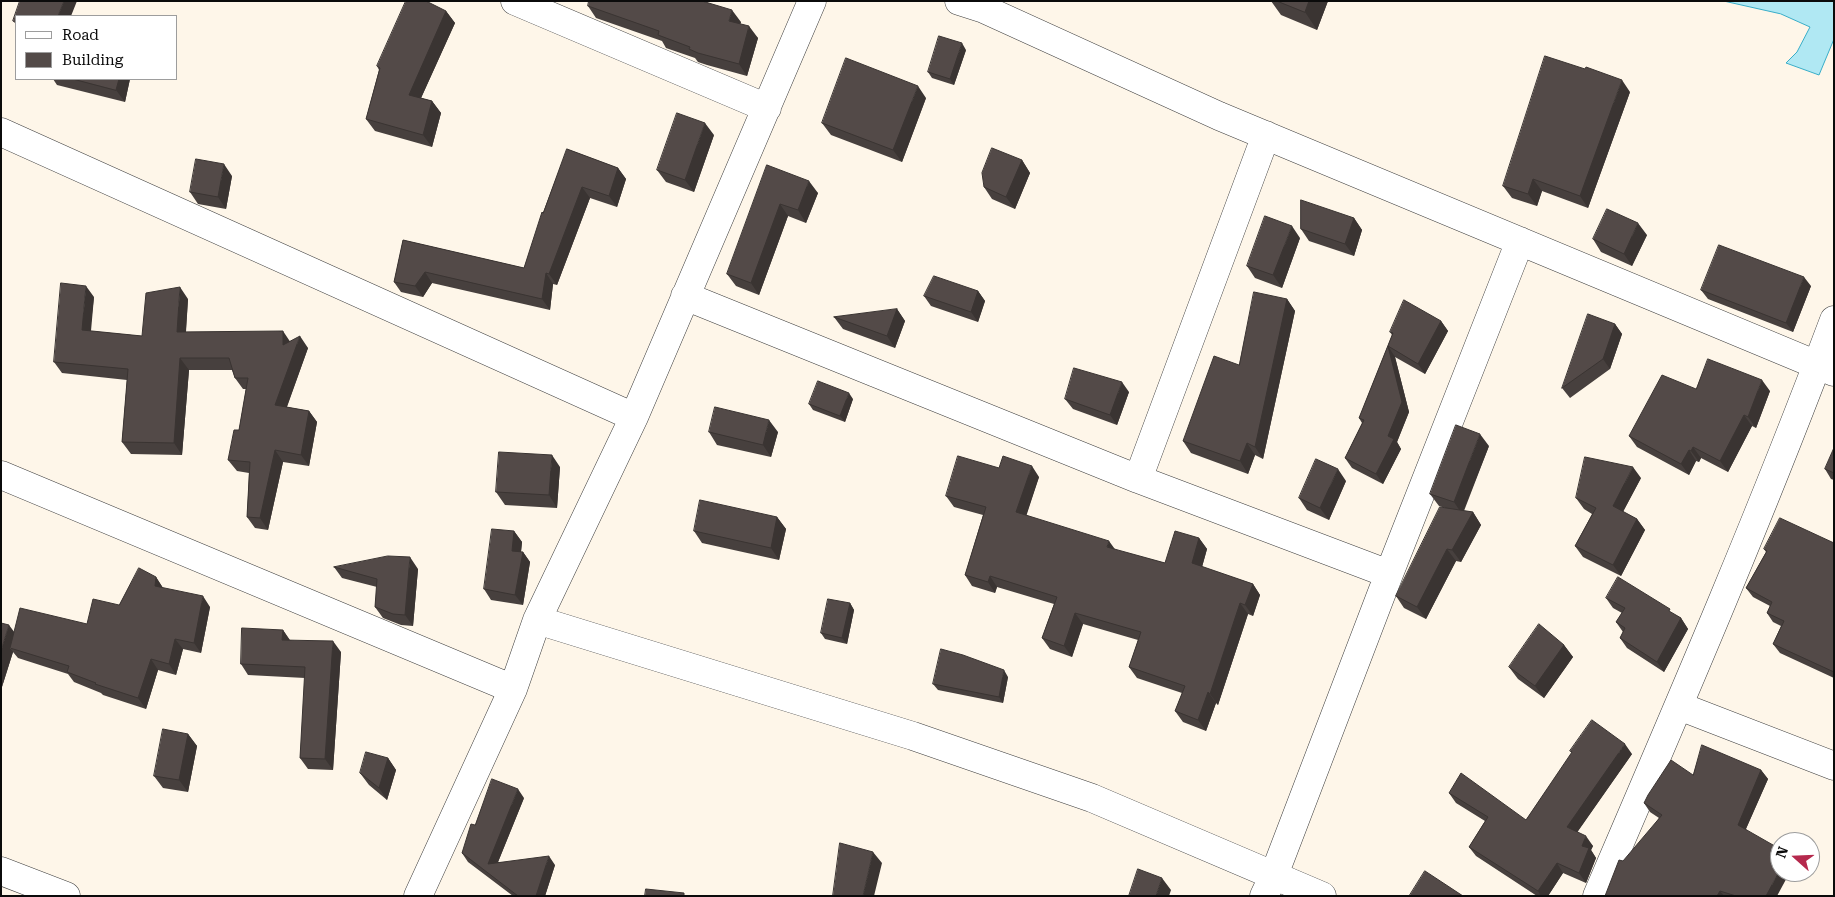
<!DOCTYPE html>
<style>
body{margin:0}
#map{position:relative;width:1835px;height:897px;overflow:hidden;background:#fef6e9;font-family:"Roboto Serif",serif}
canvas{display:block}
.frame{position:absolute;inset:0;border:2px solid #0b0b0b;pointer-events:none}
.legend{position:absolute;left:15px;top:15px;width:162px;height:65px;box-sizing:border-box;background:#fff;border:1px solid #9d9d9d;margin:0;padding:6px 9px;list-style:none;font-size:15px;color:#0b0b0b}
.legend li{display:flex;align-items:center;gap:10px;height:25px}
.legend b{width:25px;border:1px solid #9d9d9d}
.north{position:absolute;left:1770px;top:832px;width:50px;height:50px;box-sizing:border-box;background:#fff;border:1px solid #9d9d9d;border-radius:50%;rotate:290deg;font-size:14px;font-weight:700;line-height:20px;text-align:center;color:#0b0b0b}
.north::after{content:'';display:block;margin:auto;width:18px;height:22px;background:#b5294d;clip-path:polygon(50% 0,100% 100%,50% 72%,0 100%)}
</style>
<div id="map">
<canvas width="1835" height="897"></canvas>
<div class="frame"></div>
<ul class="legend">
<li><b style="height:6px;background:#fff"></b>Road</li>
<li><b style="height:14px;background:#534a48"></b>Building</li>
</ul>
<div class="north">N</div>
</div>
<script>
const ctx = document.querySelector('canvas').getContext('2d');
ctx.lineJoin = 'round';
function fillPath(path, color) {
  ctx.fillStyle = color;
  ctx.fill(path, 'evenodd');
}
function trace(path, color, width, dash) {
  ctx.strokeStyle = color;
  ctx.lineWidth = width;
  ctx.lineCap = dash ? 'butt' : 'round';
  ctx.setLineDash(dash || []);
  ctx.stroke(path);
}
const water = new Path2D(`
 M 1724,1 L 1834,1 L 1834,39 L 1819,75 L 1786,63 L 1797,52 L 1810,27 L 1781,14 Z`);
const street = new Path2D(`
 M 515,1 L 767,108
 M 959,1 L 984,9 L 1219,116 L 1834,372
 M 1,132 L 634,417
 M 685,296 L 1138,479 L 1389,574
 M 1,475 L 513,689
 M 1138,479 L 1266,135
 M 537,620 L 913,736 L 1092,798 L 1322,896
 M 1679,706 L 1834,766
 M 1,871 L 66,896
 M 418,896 L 513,689 L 537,620 L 634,417 L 812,1
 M 1264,896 L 1274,875 L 1389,574 L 1520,241
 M 1597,896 C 1679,705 1761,515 1834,320`);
const wall = new Path2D(`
 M 1271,1 L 1328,1 L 1317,30 L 1281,15 Z
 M 588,6 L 741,22 L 740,24 L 758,38 L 747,76 L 707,65 L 698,62 L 695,58 L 666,48 L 662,41 L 596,18 Z
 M 446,11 L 455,23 L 421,98 L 432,101 L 441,113 L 432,147 L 375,131 L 366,119 L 379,70 L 377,66 Z
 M 966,50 L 954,85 L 932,78 L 928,72 Z
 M 53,79 L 130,79 L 125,102 L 57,85 Z
 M 1630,92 L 1588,208 L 1542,191 L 1537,206 L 1512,198 L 1503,186 Z
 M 926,98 L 902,162 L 831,135 L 822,123 Z
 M 714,135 L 694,192 L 666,182 L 657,170 Z
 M 567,149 L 618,168 L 626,179 L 617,207 L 590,198 L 557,285 L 553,284 L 550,310 L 432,283 L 423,297 L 401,292 L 394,282 L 403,240 L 524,268 L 543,213 Z
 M 1022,160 L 1030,173 L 1015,209 L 992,199 L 984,187 Z
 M 767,165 L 818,193 L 806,223 L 788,216 L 759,295 L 736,286 L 727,274 Z
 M 232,176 L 226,209 L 198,204 L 190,192 Z
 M 1354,218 L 1362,230 L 1354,256 L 1309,241 L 1301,229 Z
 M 1647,235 L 1632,266 L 1601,252 L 1593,239 Z
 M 1300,238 L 1282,288 L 1255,278 L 1247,266 Z
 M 1811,286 L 1793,332 L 1708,299 L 1701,290 Z
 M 978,291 L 985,301 L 978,322 L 931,306 L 924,296 Z
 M 94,297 L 90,331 L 142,336 L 188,299 L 186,332 L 290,341 L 308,348 L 287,407 L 309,411 L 317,422 L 309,466 L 283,462 L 268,530 L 255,528 L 247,517 L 249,473 L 237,471 L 228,460 L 239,430 L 246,389 L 243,389 L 235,378 L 232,370 L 189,370 L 182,455 L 131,454 L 122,442 L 127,380 L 62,373 L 54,362 Z
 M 1287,299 L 1295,311 L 1263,459 L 1255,455 L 1248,474 L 1191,453 L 1183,441 L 1239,365 Z
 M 897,309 L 905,321 L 895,348 L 843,329 L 834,317 Z
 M 1441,321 L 1448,331 L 1425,374 L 1395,357 L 1409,412 L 1397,442 L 1401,449 L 1383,484 L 1352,468 L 1345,458 L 1362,423 L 1359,418 L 1392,335 L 1390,332 Z
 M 1615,324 L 1622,334 L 1610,369 L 1570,398 L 1562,388 Z
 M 1696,389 L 1770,391 L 1756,428 L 1752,426 L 1728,472 L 1701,458 L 1699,462 L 1696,461 L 1689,475 L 1637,447 L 1629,436 Z
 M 1129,392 L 1117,425 L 1073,409 L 1065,399 Z
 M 853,399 L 845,422 L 813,410 L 809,404 Z
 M 709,432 L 778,432 L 771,457 L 717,445 Z
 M 1489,446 L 1464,511 L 1473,512 L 1481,525 L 1461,562 L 1456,561 L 1426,619 L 1404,608 L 1396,596 L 1445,508 L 1439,506 L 1430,494 Z
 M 1834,448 L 1834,480 L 1831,479 L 1825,469 Z
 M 560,467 L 557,508 L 505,505 L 496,492 Z
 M 999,468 L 1039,477 L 1026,515 L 1115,550 L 1165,563 L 1199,538 L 1207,549 L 1202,567 L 1253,584 L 1260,595 L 1253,616 L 1248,614 L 1218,705 L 1216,703 L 1206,731 L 1183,722 L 1175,711 L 1182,693 L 1137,678 L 1129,667 L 1138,640 L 1083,624 L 1072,657 L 1050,649 L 1042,638 L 1054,604 L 997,587 L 995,593 L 972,586 L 965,575 L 983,515 L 954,507 L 946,496 Z
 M 1641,478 L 1623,512 L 1637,519 L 1645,530 L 1621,576 L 1583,557 L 1575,546 L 1592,514 L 1584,509 L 1576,498 Z
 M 1346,481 L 1329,520 L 1307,510 L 1299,498 Z
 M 777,517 L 786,529 L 779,560 L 702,543 L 694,531 Z
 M 514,531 L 522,542 L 521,552 L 523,552 L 530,562 L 523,605 L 491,600 L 484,589 Z
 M 1834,543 L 1834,678 L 1780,653 L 1773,644 L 1781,626 L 1773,622 L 1767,613 L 1770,606 L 1753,597 L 1746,588 L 1766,552 L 1764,549 Z
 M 334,567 L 418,569 L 413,626 L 401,625 L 383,618 L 375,607 L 377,587 L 342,578 Z
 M 156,577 L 163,588 L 210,607 L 201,653 L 183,649 L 176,675 L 158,670 L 146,709 L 103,695 L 101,693 L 74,682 L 68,674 L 18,658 L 13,652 L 1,690 L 14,632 L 87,624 L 119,605 Z
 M 1606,598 L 1673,614 L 1681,618 L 1688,629 L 1664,672 L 1627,648 L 1620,638 L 1623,632 L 1616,622 L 1622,613 L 1613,608 Z
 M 850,603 L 854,610 L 847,644 L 825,639 L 821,633 Z
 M 283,630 L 290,640 L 341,652 L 333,770 L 308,769 L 300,758 L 305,678 L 248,675 L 241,664 Z
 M 1564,645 L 1573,657 L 1544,698 L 1518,679 L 1509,667 Z
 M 1008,677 L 1003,703 L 938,690 L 933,684 Z
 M 188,734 L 197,746 L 188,792 L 163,788 L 154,776 Z
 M 1570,751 L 1632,754 L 1577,832 L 1593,846 L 1591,850 L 1596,858 L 1586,883 L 1563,873 L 1548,896 L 1537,896 L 1476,856 L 1469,847 L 1485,821 L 1456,803 L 1449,793 L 1526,820 L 1572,753 Z
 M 388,758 L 396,770 L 387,800 L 369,785 L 360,773 Z
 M 1761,770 L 1768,779 L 1746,829 L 1777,896 L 1605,896 L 1659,818 L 1650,812 L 1644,803 L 1693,775 Z
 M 524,798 L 498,862 L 555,865 L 545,896 L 513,896 L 468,862 L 462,853 L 475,825 Z`);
const shadedWall = new Path2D(`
 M 64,1 L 77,1 L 71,16 L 58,16 Z
 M 1309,1 L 1328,1 L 1317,30 L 1305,12 Z
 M 732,10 L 741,22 L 737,33 L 729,21 Z
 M 446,11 L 455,23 L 417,107 L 409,95 Z
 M 749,26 L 758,38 L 747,76 L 739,64 Z
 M 962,43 L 966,50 L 954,85 L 950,79 Z
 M 119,79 L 130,79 L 125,102 L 116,90 Z
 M 1622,80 L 1630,92 L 1588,208 L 1580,196 Z
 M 918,86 L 926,98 L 902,162 L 893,150 Z
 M 432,101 L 441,113 L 432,147 L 423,135 Z
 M 705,123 L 714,135 L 694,192 L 685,180 Z
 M 1022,160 L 1030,173 L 1015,209 L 1006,197 Z
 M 224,164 L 232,176 L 226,209 L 218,197 Z
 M 618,168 L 626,179 L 617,207 L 609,196 Z
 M 1533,179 L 1542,191 L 1537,206 L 1528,194 Z
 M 809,181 L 818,193 L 806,223 L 798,210 Z
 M 582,187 L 590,198 L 557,285 L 549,274 Z
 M 780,204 L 788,216 L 759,295 L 751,283 Z
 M 1354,218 L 1362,230 L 1354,256 L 1345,244 Z
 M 1638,223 L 1647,235 L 1632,266 L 1624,254 Z
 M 1292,226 L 1300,238 L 1282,288 L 1273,275 Z
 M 425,272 L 432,283 L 423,297 L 415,286 Z
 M 546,273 L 553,284 L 550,310 L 542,299 Z
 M 1804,277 L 1811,286 L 1793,332 L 1786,323 Z
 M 86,286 L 94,297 L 90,342 L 82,330 Z
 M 180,287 L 188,299 L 185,343 L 177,332 Z
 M 978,291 L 985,301 L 978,322 L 971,312 Z
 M 1287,299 L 1295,311 L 1263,459 L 1255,447 Z
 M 897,309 L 905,321 L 895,348 L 887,336 Z
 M 1441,321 L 1448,331 L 1425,374 L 1418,364 Z
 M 1615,324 L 1622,334 L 1610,369 L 1603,359 Z
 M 283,331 L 291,343 L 283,345 Z
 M 300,336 L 308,348 L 283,417 L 275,405 Z
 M 1388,346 L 1395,357 L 1409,412 L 1397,442 L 1401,449 L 1383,484 L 1376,474 L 1388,436 Z
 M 180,358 L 189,370 L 182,455 L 174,443 Z
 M 1762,380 L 1770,391 L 1756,428 L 1748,417 Z
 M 1122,382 L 1129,392 L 1117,425 L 1110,415 Z
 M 849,393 L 853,399 L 845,422 L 840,416 Z
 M 309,411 L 317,422 L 309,466 L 301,455 Z
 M 1744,415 L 1752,426 L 1728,472 L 1720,461 Z
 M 769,420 L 778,432 L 771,457 L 763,445 Z
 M 1480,434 L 1489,446 L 1462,514 L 1454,502 Z
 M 1247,443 L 1255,455 L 1248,474 L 1240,461 Z
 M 1693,447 L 1701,458 L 1699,462 L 1691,451 Z
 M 275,450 L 283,462 L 268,530 L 260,518 Z
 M 1689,450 L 1696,461 L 1689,475 L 1681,464 Z
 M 552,455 L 560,467 L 557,508 L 549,495 Z
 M 1032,466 L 1039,477 L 1024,523 L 1016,512 Z
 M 1633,467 L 1641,478 L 1620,517 L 1613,506 Z
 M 1338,469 L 1346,481 L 1329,520 L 1320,508 Z
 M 1473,512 L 1481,525 L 1461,562 L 1452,550 Z
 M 777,517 L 786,529 L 779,560 L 771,548 Z
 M 1637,519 L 1645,530 L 1621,576 L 1613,565 Z
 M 514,531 L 522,542 L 520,561 L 512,551 Z
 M 1199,538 L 1207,549 L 1200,574 L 1192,563 Z
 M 1109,541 L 1117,552 L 1107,547 Z
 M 1447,549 L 1456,561 L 1426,619 L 1417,607 Z
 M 523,552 L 530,562 L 523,605 L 515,595 Z
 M 410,557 L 418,569 L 413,626 L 405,615 Z
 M 990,576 L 997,587 L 995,593 L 988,582 Z
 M 156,577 L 163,588 L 155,586 Z
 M 1253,584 L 1260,595 L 1253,616 L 1245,605 Z
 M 203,596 L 210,607 L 201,653 L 194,643 Z
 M 850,603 L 854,610 L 847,644 L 842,638 Z
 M 1240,603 L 1248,614 L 1218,705 L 1210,694 Z
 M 1075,613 L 1083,624 L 1072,657 L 1064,646 Z
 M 1681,618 L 1688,629 L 1664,672 L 1657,662 Z
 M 9,625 L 18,637 L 10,648 L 13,652 L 1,690 L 1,651 Z
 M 283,630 L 290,641 L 282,640 Z
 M 175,639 L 183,649 L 176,675 L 169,664 Z
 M 333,641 L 341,652 L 333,770 L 325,759 Z
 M 1564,645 L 1573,657 L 1544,698 L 1535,686 Z
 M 151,659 L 158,670 L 146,709 L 138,698 Z
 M 1004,670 L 1008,677 L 1003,703 L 999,697 Z
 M 1208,692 L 1216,703 L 1206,731 L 1198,720 Z
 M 188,734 L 197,746 L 188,792 L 179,780 Z
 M 1625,744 L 1632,754 L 1574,837 L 1567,827 Z
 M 388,758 L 396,770 L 387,800 L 379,788 Z
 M 1761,770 L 1768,779 L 1744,833 L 1738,825 Z
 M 518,789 L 524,798 L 494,872 L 488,864 Z
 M 1586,836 L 1593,846 L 1591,850 L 1596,858 L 1586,883 L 1579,873 L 1582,846 Z
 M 873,852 L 882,863 L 874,896 L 863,896 Z
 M 549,856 L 555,865 L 545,896 L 536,896 Z
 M 1557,863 L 1563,873 L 1548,896 L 1541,896 L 1538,891 Z
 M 1780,870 L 1780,872 L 1790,872 L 1777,896 L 1766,896 Z
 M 1162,878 L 1171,890 L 1169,896 L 1156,896 Z
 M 1720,891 L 1724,896 L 1717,896 Z`);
const building = new Path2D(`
 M 20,1 L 64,1 L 58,16 L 16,16 L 16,23 L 13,21 Z
 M 406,1 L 426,1 L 446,11 L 409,95 L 432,101 L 423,135 L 366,119 L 380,68 L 377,66 Z
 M 589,1 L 702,1 L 732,10 L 729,21 L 749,26 L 739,64 L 698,53 L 689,49 L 690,47 L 658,35 L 659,31 L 588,6 Z
 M 1277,1 L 1309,1 L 1305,12 Z
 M 939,36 L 962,43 L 950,79 L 928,72 Z
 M 1545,56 L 1585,69 L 1586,67 L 1622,80 L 1580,196 L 1533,179 L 1528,194 L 1503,186 Z
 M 846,58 L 918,86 L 893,150 L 822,123 Z
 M 73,79 L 119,79 L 116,90 Z
 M 677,113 L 705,123 L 685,180 L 657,170 Z
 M 992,148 L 1022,160 L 1006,197 L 984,187 L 982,173 Z
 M 567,149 L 618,168 L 609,196 L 582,187 L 549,274 L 546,273 L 542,299 L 425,272 L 415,286 L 394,282 L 403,240 L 524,268 L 542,212 L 543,213 Z
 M 196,159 L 224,164 L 218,197 L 190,192 Z
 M 767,165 L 809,181 L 798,210 L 780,204 L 751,283 L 727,274 Z
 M 1301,200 L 1354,218 L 1345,244 L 1301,229 Z
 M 1607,209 L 1638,223 L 1624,254 L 1593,239 Z
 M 1265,216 L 1292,226 L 1273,275 L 1247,266 Z
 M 1719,245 L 1804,277 L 1786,323 L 1701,290 Z
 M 934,276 L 978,291 L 971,312 L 924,296 Z
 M 61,283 L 86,286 L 82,330 L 142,336 L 146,293 L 180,287 L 177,332 L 283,331 L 283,345 L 300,336 L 275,405 L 309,411 L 301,455 L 275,450 L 260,518 L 247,517 L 250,462 L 228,460 L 234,430 L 239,430 L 248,378 L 235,378 L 229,358 L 180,358 L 174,443 L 122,442 L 128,369 L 54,362 Z
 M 1254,292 L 1287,299 L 1255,447 L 1247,443 L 1240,461 L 1183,441 L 1214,356 L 1239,365 Z
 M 1404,300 L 1441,321 L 1418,364 L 1388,346 L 1402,402 L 1388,436 L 1394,439 L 1376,474 L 1345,458 L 1364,420 L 1359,418 L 1393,333 L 1390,332 Z
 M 897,309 L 887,336 L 834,317 Z
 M 1588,314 L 1615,324 L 1603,359 L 1562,388 Z
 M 1708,359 L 1762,380 L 1748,417 L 1744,415 L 1720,461 L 1693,447 L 1691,451 L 1689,450 L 1681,464 L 1629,436 L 1662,375 L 1696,389 Z
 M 1074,368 L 1122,382 L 1110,415 L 1065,399 Z
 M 818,381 L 849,393 L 840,416 L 809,404 Z
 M 715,407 L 769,420 L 763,445 L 709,432 Z
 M 1456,425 L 1480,434 L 1454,502 L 1430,494 Z
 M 1834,448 L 1834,473 L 1825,469 Z
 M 499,452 L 552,455 L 549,495 L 496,492 Z
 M 958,456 L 999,468 L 1003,456 L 1032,466 L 1016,512 L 1109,541 L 1107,547 L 1165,563 L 1175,531 L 1199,538 L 1192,563 L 1253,584 L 1245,605 L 1240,603 L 1210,694 L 1208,692 L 1198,720 L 1175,711 L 1185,686 L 1129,667 L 1141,632 L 1075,613 L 1064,646 L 1042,638 L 1057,597 L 990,576 L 988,582 L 965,575 L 986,507 L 946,496 Z
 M 1585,457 L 1633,467 L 1613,506 L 1637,519 L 1613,565 L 1575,546 L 1596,508 L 1576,498 Z
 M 1316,459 L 1338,469 L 1320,508 L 1299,498 Z
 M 700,500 L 777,517 L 771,548 L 694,531 Z
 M 1440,507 L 1473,512 L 1452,550 L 1447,549 L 1417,607 L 1396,596 Z
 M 1780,518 L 1834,543 L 1834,672 L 1773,644 L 1784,621 L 1767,613 L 1772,602 L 1746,588 L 1767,551 L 1764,549 Z
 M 492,529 L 514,531 L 512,551 L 523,552 L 515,595 L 484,589 Z
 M 388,556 L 410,557 L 405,615 L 393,614 L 375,607 L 377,579 L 334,567 Z
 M 139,568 L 156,577 L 155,586 L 203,596 L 194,643 L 175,639 L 169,664 L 151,659 L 138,698 L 95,684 L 96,683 L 67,672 L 69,666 L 10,648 L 20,608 L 87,624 L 93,599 L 119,605 Z
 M 1618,577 L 1670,609 L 1669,611 L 1681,618 L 1657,662 L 1620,638 L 1625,628 L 1616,622 L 1625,608 L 1606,598 Z
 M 828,599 L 850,603 L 842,638 L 821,633 Z
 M 1,623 L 9,625 L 1,651 Z
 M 1539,624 L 1564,645 L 1535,686 L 1509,667 Z
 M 242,628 L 283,630 L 282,640 L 333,641 L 325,759 L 300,758 L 305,667 L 241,664 Z
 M 941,649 L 963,655 L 1004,670 L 999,697 L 933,684 Z
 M 1592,720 L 1625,744 L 1567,827 L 1586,836 L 1582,846 L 1589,848 L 1579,873 L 1557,863 L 1538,891 L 1469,847 L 1488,817 L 1449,793 L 1461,773 L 1526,820 L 1572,752 L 1570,751 Z
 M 163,729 L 188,734 L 179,780 L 154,776 Z
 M 1702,745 L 1761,770 L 1738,825 L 1780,849 L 1780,870 L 1766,896 L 1736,896 L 1720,891 L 1717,896 L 1605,896 L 1619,860 L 1623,861 L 1662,815 L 1644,803 L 1648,795 L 1671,760 L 1693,775 Z
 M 366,752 L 388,758 L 379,788 L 360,773 Z
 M 492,779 L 518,789 L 488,864 L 549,856 L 536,896 L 518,896 L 462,853 L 471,824 L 475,825 Z
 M 840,843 L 873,852 L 863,896 L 833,896 Z
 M 1138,869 L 1162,878 L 1156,896 L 1129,896 Z
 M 1425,871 L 1463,896 L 1411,896 L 1410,895 Z
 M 646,889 L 684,893 L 684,896 L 645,896 Z`);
fillPath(water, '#b0e8f3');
trace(water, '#39adc8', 1);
trace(street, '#3e3e3e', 29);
trace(street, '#fff', 28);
fillPath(wall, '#47403e');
fillPath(shadedWall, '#3a3432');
fillPath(building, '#534a48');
trace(building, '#3a3432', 1);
</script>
